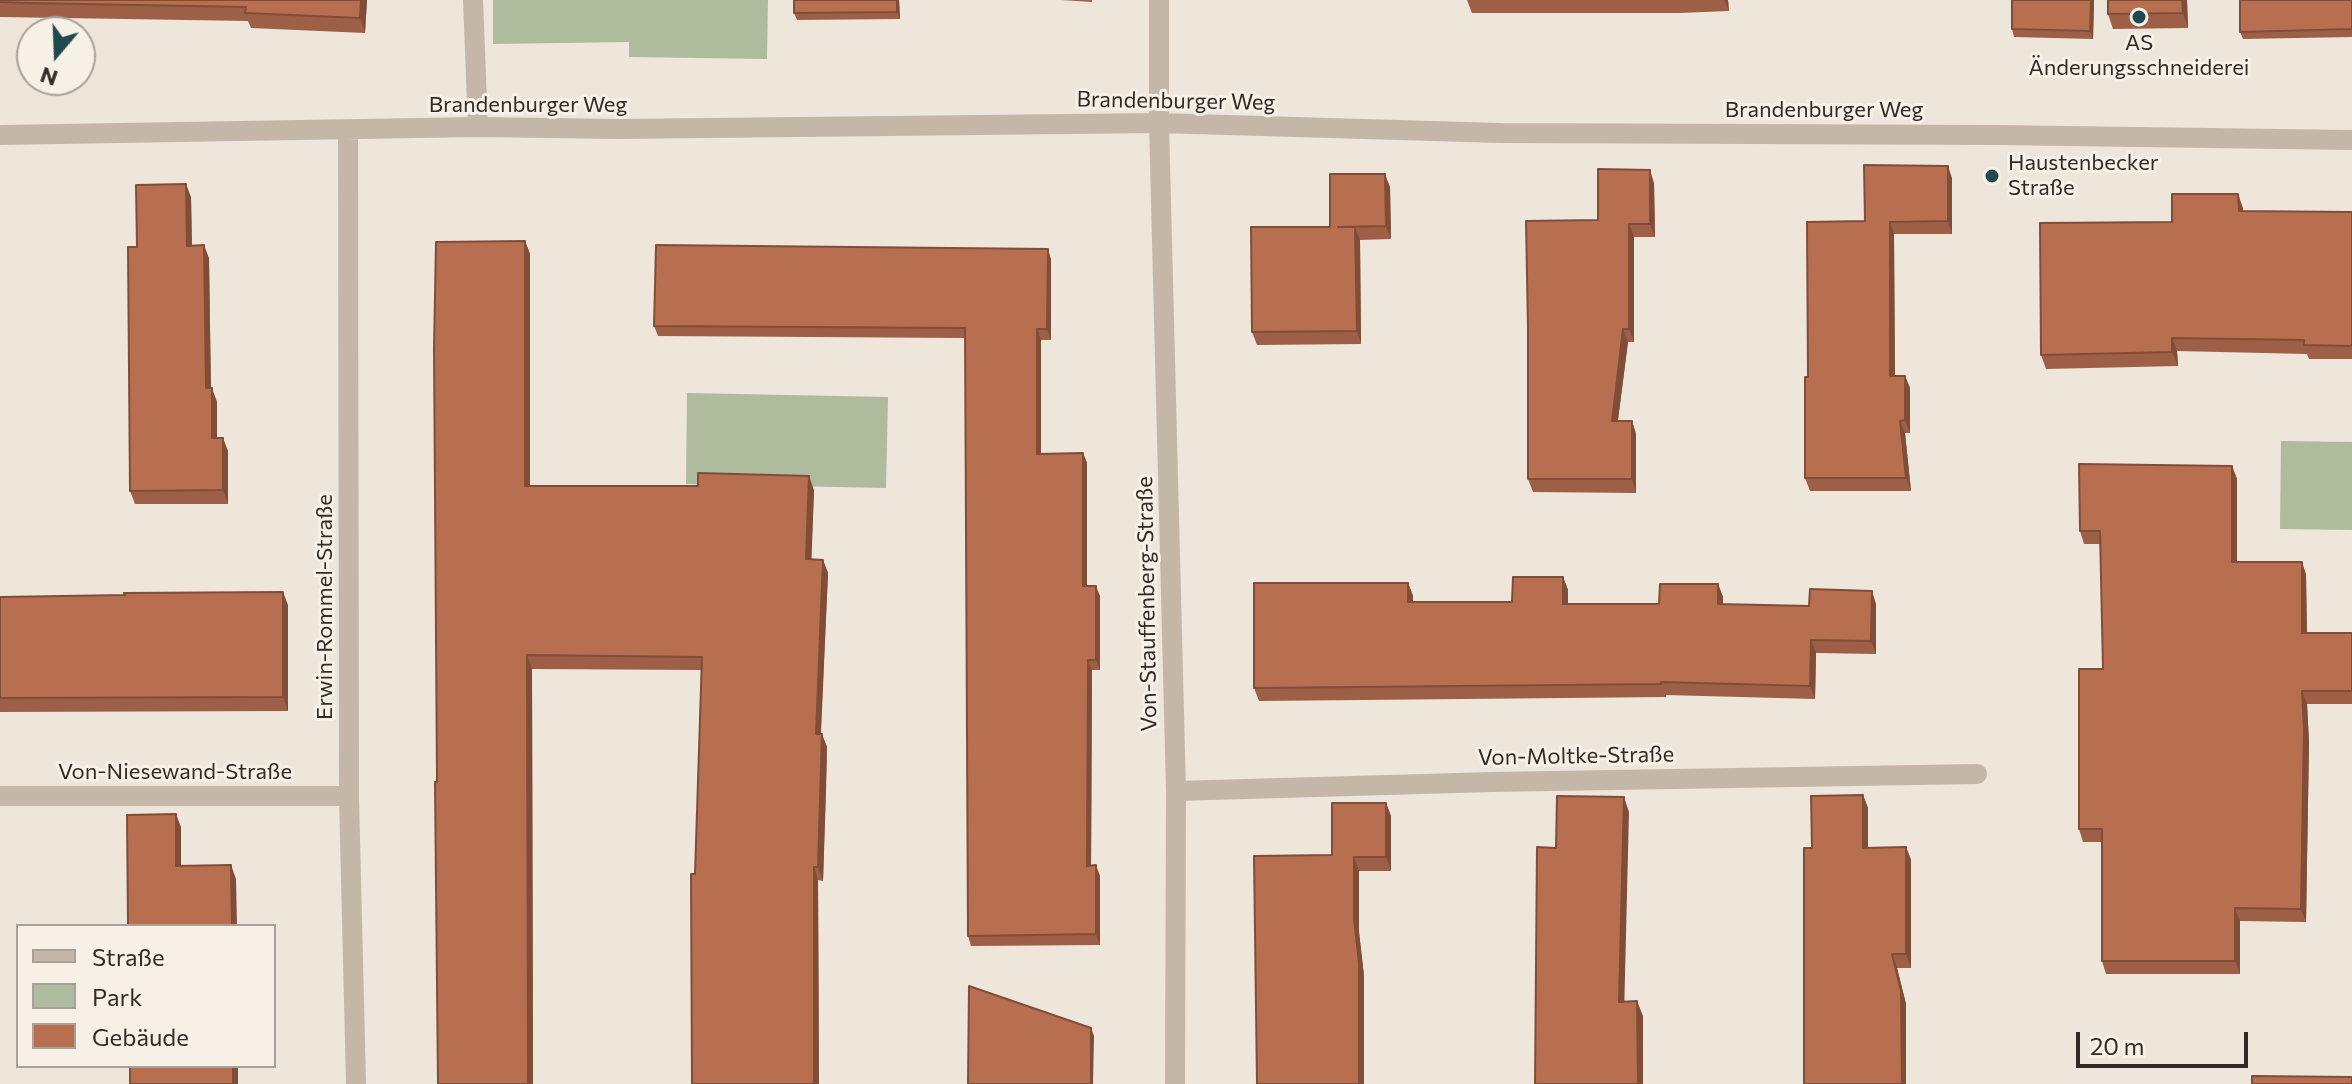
<!DOCTYPE html>
<meta charset="utf-8">
<style>
body{margin:0}
#map{position:relative;width:2352px;height:1084px;overflow:hidden;background:#eee6db;font-family:Commissioner,sans-serif}
canvas{display:block}
.legend{position:absolute;left:16px;top:924px;width:260px;height:144px;box-sizing:border-box;background:#f6f0e6;border:2px solid #a8a19a;margin:0;padding:10px 14px;list-style:none;font-size:24px;color:#322b27}
.legend li{display:flex;align-items:center;gap:16px;height:40px}
.legend b{width:40px;border:2px solid #a8a19a}
.north{position:absolute;left:16px;top:16px;width:80px;height:80px;box-sizing:border-box;background:#f6f0e6;border:2px solid #a8a19a;border-radius:50%;rotate:199deg;font-size:22px;font-weight:700;line-height:32px;text-align:center;color:#322b27}
.north::after{content:'';display:block;margin:auto;width:28px;height:36px;background:#22494f;clip-path:polygon(50% 0,100% 100%,50% 72%,0 100%)}
.scale{position:absolute;left:2076px;top:1032px;width:172px;height:36px;box-sizing:border-box;border:4px solid #322b27;border-top:0;padding-left:10px;font-size:24px;line-height:28px;white-space:nowrap;color:#322b27;-webkit-text-stroke:6px #f6f0e6;paint-order:stroke}
</style>
<div id="map">
<canvas width="2352" height="1084"></canvas>
<ul class="legend">
<li><b style="height:10px;background:#c4b7a8"></b>Straße</li>
<li><b style="height:22px;background:#afbb9d"></b>Park</li>
<li><b style="height:22px;background:#b76f50"></b>Gebäude</li>
</ul>
<div class="north">N</div>
<div class="scale">20 m</div>
</div>
<script>
const ctx = document.querySelector('canvas').getContext('2d');
ctx.lineJoin = 'round';
function fillPath(path, color) {
  ctx.fillStyle = color;
  ctx.fill(path, 'evenodd');
}
function trace(path, color, width, dash) {
  ctx.strokeStyle = color;
  ctx.lineWidth = width;
  ctx.lineCap = dash ? 'butt' : 'round';
  ctx.setLineDash(dash || []);
  ctx.stroke(path);
}
function write(font, color, halo, rows, align = 'center') {
  ctx.font = font + ' Commissioner,sans-serif';
  ctx.lineWidth = 6;
  ctx.setLineDash([]);
  ctx.textBaseline = 'middle';
  ctx.strokeStyle = halo;
  ctx.fillStyle = color;
  for (const [text, x, y, turn = 0] of rows) {
    ctx.save();
    ctx.translate(x, y);
    ctx.rotate((+turn || 0) * Math.PI / 180);
    ctx.textAlign = isNaN(turn) ? turn : align;
    if (halo) ctx.strokeText(text, 0, 0);
    ctx.fillText(text, 0, 0);
    ctx.restore();
  }
}
const green = new Path2D(`
 M 493,0 L 768,0 L 767,59 L 629,57 L 629,42 L 493,44 Z
 M 687,393 L 888,397 L 886,488 L 686,484 Z
 M 2281,441 L 2352,442 L 2352,530 L 2280,529 Z`);
const service = new Path2D(`
 M 473,0 L 478,127`);
const minor = new Path2D(`
 M 1159,0 L 1159,123 L 1176,791 L 1175,1084
 M 348,130 L 349,796 L 356,1084
 M 0,135 L 478,127 L 618,129 L 1159,123 L 1501,133 L 1996,135 L 2352,140
 M 1176,791 L 1492,782 L 1977,774
 M 0,796 L 349,796`);
const wall = new Path2D(`
 M 0,0 L 367,0 L 365,33 L 251,28 L 248,21 L 0,17 Z
 M 899,0 L 900,19 L 797,20 L 794,13 Z
 M 1061,0 L 1092,0 L 1092,2 Z
 M 1467,0 L 1728,0 L 1729,11 L 1679,13 L 1472,13 Z
 M 2012,0 L 2094,0 L 2093,39 L 2014,37 L 2012,29 Z
 M 2108,0 L 2187,0 L 2188,28 L 2113,29 L 2108,14 Z
 M 2352,0 L 2352,37 L 2243,39 L 2240,32 Z
 M 1952,178 L 1952,234 L 1894,234 L 1895,376 L 1905,376 L 1910,388 L 1910,433 L 1905,433 L 1911,491 L 1810,491 L 1805,478 L 1808,377 L 1865,221 Z
 M 1654,183 L 1655,237 L 1634,237 L 1634,342 L 1628,342 L 1618,421 L 1632,421 L 1636,434 L 1636,493 L 1533,492 L 1528,479 L 1598,220 Z
 M 1390,187 L 1391,239 L 1360,240 L 1361,344 L 1257,345 L 1252,332 L 1330,227 Z
 M 191,197 L 192,245 L 209,258 L 211,388 L 217,402 L 217,438 L 228,451 L 228,504 L 135,504 L 130,491 L 137,247 Z
 M 2243,208 L 2243,211 L 2352,212 L 2352,359 L 2309,359 L 2307,354 L 2177,351 L 2178,366 L 2046,369 L 2041,355 L 2172,222 Z
 M 525,241 L 530,254 L 530,486 L 814,490 L 811,560 L 823,560 L 828,573 L 821,734 L 827,747 L 826,794 L 823,881 L 818,880 L 819,1084 L 692,1084 L 695,874 L 701,670 L 532,669 L 533,1084 L 438,1084 L 437,782 Z
 M 1048,249 L 1051,260 L 1051,340 L 1041,340 L 1041,454 L 1083,453 L 1087,463 L 1087,586 L 1100,596 L 1100,670 L 1092,670 L 1091,866 L 1100,876 L 1100,945 L 971,946 L 968,936 L 965,338 L 658,336 L 654,326 Z
 M 2232,466 L 2237,479 L 2237,562 L 2306,574 L 2307,633 L 2352,633 L 2352,704 L 2307,704 L 2309,742 L 2306,922 L 2240,921 L 2240,974 L 2106,974 L 2102,961 L 2102,842 L 2083,842 L 2079,829 L 2103,669 L 2100,544 L 2084,544 L 2080,531 Z
 M 1563,577 L 1568,590 L 1568,604 L 1659,604 L 1718,584 L 1723,597 L 1723,604 L 1809,606 L 1876,604 L 1876,654 L 1816,653 L 1815,699 L 1666,695 L 1666,697 L 1259,701 L 1254,688 L 1408,583 L 1413,596 L 1413,602 L 1512,602 Z
 M 0,597 L 288,605 L 288,711 L 0,712 Z
 M 1863,795 L 1868,808 L 1868,848 L 1906,847 L 1911,860 L 1911,968 L 1897,968 L 1906,1004 L 1906,1084 L 1804,1084 L 1812,848 Z
 M 1386,803 L 1391,816 L 1391,871 L 1359,871 L 1359,932 L 1364,976 L 1332,855 Z`);
const shadedWall = new Path2D(`
 M 361,0 L 367,0 L 365,33 L 360,18 Z
 M 897,0 L 899,0 L 900,19 L 897,12 Z
 M 1724,0 L 1728,0 L 1729,11 Z
 M 2091,0 L 2094,0 L 2093,39 L 2090,31 Z
 M 2182,0 L 2187,0 L 2188,28 L 2183,13 Z
 M 1948,166 L 1952,178 L 1952,234 L 1948,221 Z
 M 1650,170 L 1654,183 L 1655,237 L 1650,224 Z
 M 1385,174 L 1390,187 L 1391,239 L 1386,226 Z
 M 186,184 L 191,197 L 192,259 L 187,246 Z
 M 2238,194 L 2243,208 L 2244,225 L 2239,211 Z
 M 1890,222 L 1894,234 L 1895,389 L 1890,376 Z
 M 1629,224 L 1634,237 L 1634,342 L 1629,329 Z
 M 1355,227 L 1360,240 L 1361,344 L 1357,331 Z
 M 525,241 L 530,254 L 530,500 L 525,486 Z
 M 204,245 L 209,258 L 211,402 L 206,388 Z
 M 1048,249 L 1051,260 L 1051,340 L 1047,329 Z
 M 1037,329 L 1041,340 L 1041,465 L 1037,454 Z
 M 1623,329 L 1628,342 L 1616,434 L 1612,421 Z
 M 2172,338 L 2177,351 L 2178,366 L 2172,352 Z
 M 1905,376 L 1910,388 L 1910,433 L 1905,420 Z
 M 212,388 L 217,402 L 217,451 L 212,438 Z
 M 1632,421 L 1636,434 L 1636,493 L 1632,479 Z
 M 1900,421 L 1905,433 L 1911,491 L 1906,478 Z
 M 223,438 L 228,451 L 228,504 L 223,490 Z
 M 1083,453 L 1087,463 L 1087,596 L 1083,586 Z
 M 2232,466 L 2237,479 L 2237,575 L 2232,562 Z
 M 809,476 L 814,490 L 811,573 L 806,559 Z
 M 823,560 L 828,573 L 820,747 L 816,734 Z
 M 2302,562 L 2306,574 L 2307,646 L 2302,633 Z
 M 1563,577 L 1568,590 L 1568,616 L 1563,604 Z
 M 1408,583 L 1413,596 L 1413,615 L 1408,602 Z
 M 1718,584 L 1723,597 L 1723,617 L 1718,604 Z
 M 1096,586 L 1100,596 L 1100,670 L 1096,660 Z
 M 1872,591 L 1876,604 L 1876,654 L 1871,641 Z
 M 283,592 L 288,605 L 288,711 L 283,697 Z
 M 1811,640 L 1816,653 L 1815,699 L 1810,686 Z
 M 527,655 L 532,669 L 533,1084 L 528,1084 Z
 M 1088,660 L 1092,670 L 1091,876 L 1087,866 Z
 M 2302,691 L 2307,704 L 2309,742 L 2306,922 L 2301,909 Z
 M 822,734 L 827,747 L 823,881 L 818,867 Z
 M 1863,795 L 1868,808 L 1868,861 L 1863,848 Z
 M 1624,797 L 1629,812 L 1624,1016 L 1619,1002 Z
 M 1386,803 L 1391,816 L 1391,871 L 1386,857 Z
 M 176,814 L 181,827 L 181,879 L 176,866 Z
 M 1906,847 L 1911,860 L 1911,968 L 1906,954 Z
 M 1354,857 L 1359,871 L 1359,932 L 1364,976 L 1364,1084 L 1359,1084 L 1354,919 Z
 M 231,865 L 236,879 L 237,926 L 232,926 Z
 M 1096,865 L 1100,876 L 1100,945 L 1096,934 Z
 M 814,867 L 818,880 L 819,1084 L 814,1084 Z
 M 2235,908 L 2240,921 L 2240,974 L 2235,961 Z
 M 1892,954 L 1897,968 L 1906,1004 L 1906,1084 L 1902,1084 Z
 M 1637,1001 L 1643,1016 L 1643,1084 L 1638,1084 Z
 M 1091,1028 L 1094,1036 L 1093,1084 L 1091,1084 Z
 M 233,1066 L 238,1066 L 238,1084 L 233,1084 Z`);
const building = new Path2D(`
 M 0,0 L 361,0 L 360,18 L 245,13 L 246,7 L 28,3 L 0,2 Z
 M 794,0 L 897,0 L 897,12 L 794,13 Z
 M 2012,0 L 2091,0 L 2090,31 L 2012,29 Z
 M 2108,0 L 2182,0 L 2183,13 L 2108,14 Z
 M 2240,0 L 2352,0 L 2352,29 L 2240,32 Z
 M 1864,165 L 1948,166 L 1948,221 L 1890,222 L 1890,376 L 1905,376 L 1905,420 L 1900,421 L 1906,478 L 1805,478 L 1805,377 L 1808,377 L 1807,222 L 1865,221 Z
 M 1598,169 L 1650,170 L 1650,224 L 1629,224 L 1629,329 L 1623,329 L 1612,421 L 1632,421 L 1632,479 L 1528,479 L 1528,329 L 1526,221 L 1598,220 Z
 M 1330,174 L 1385,174 L 1386,226 L 1338,227 L 1355,227 L 1357,331 L 1252,332 L 1251,227 L 1330,227 Z
 M 186,184 L 187,246 L 204,245 L 206,388 L 212,388 L 212,438 L 223,438 L 223,490 L 130,491 L 128,247 L 137,247 L 136,185 Z
 M 2172,194 L 2238,194 L 2239,211 L 2352,212 L 2352,346 L 2304,345 L 2304,340 L 2172,338 L 2172,352 L 2041,355 L 2040,223 L 2172,222 Z
 M 525,241 L 525,486 L 698,486 L 698,473 L 809,476 L 806,559 L 823,560 L 816,734 L 822,734 L 818,867 L 814,867 L 814,1084 L 692,1084 L 691,874 L 695,874 L 702,657 L 527,655 L 528,1084 L 438,1084 L 435,782 L 437,782 L 434,348 L 436,242 Z
 M 656,245 L 1048,249 L 1047,329 L 1037,329 L 1037,454 L 1083,453 L 1083,586 L 1096,586 L 1096,660 L 1088,660 L 1087,866 L 1096,865 L 1096,934 L 968,936 L 965,328 L 654,326 Z
 M 2079,464 L 2232,466 L 2232,562 L 2302,562 L 2302,633 L 2352,633 L 2352,691 L 2302,691 L 2304,729 L 2301,909 L 2235,908 L 2235,961 L 2102,961 L 2102,829 L 2079,829 L 2079,669 L 2103,669 L 2100,531 L 2080,531 Z
 M 1513,577 L 1563,577 L 1563,604 L 1659,604 L 1660,584 L 1718,584 L 1718,604 L 1809,606 L 1810,589 L 1872,591 L 1871,641 L 1811,640 L 1810,686 L 1661,682 L 1661,684 L 1254,688 L 1254,583 L 1408,583 L 1408,602 L 1512,602 Z
 M 283,592 L 283,697 L 0,698 L 0,597 L 125,595 L 124,593 Z
 M 1863,795 L 1863,848 L 1906,847 L 1906,954 L 1892,954 L 1901,991 L 1902,1084 L 1804,1084 L 1804,848 L 1812,848 L 1811,796 Z
 M 1557,796 L 1624,797 L 1619,1002 L 1637,1001 L 1638,1084 L 1535,1084 L 1537,847 L 1556,848 Z
 M 1332,803 L 1386,803 L 1386,857 L 1354,857 L 1354,919 L 1359,963 L 1359,1084 L 1257,1084 L 1254,856 L 1332,855 Z
 M 176,814 L 176,866 L 231,865 L 232,926 L 128,926 L 127,815 Z
 M 969,986 L 1091,1028 L 1091,1084 L 968,1084 Z
 M 130,1066 L 233,1066 L 233,1084 L 130,1084 Z
 M 2252,1076 L 2352,1077 L 2352,1084 L 2252,1084 Z`);
const markers = [
 [2139,17,8,"#22494f"],
 [1992,176,8,"#22494f"]
];
const poiNames = [
 ["AS",2139,43],
 ["Änderungsschneiderei",2139,68],
 ["Haustenbecker",2008,163,"left"],
 ["Straße",2008,188,"left"]
];
const streetNames = [
 ["Brandenburger Weg",1176,101,1],
 ["Brandenburger Weg",528,105],
 ["Brandenburger Weg",1824,110],
 ["Von-Stauffenberg-Straße",1147,604,-91],
 ["Erwin-Rommel-Straße",325,607,-90],
 ["Von-Moltke-Straße",1576,756,-1],
 ["Von-Niesewand-Straße",175,772]
];
fillPath(green, '#afbb9d');
trace(service, '#c4b7a8', 20);
trace(minor, '#c4b7a8', 20);
fillPath(wall, '#9d5f45');
fillPath(shadedWall, '#804e38');
fillPath(building, '#b76f50');
trace(building, '#804e38', 2);
for (const [x, y, r, color] of markers) {
  const dot = new Path2D();
  dot.arc(x, y, r, 0, 2 * Math.PI);
  ctx.fillStyle = color;
  ctx.fill(dot);
  trace(dot, '#f6f0e6', 3);
}
write('22px', '#322b27', '#f6f0e6', poiNames);
write('22px', '#322b27', '#f6f0e6', streetNames);
</script>
